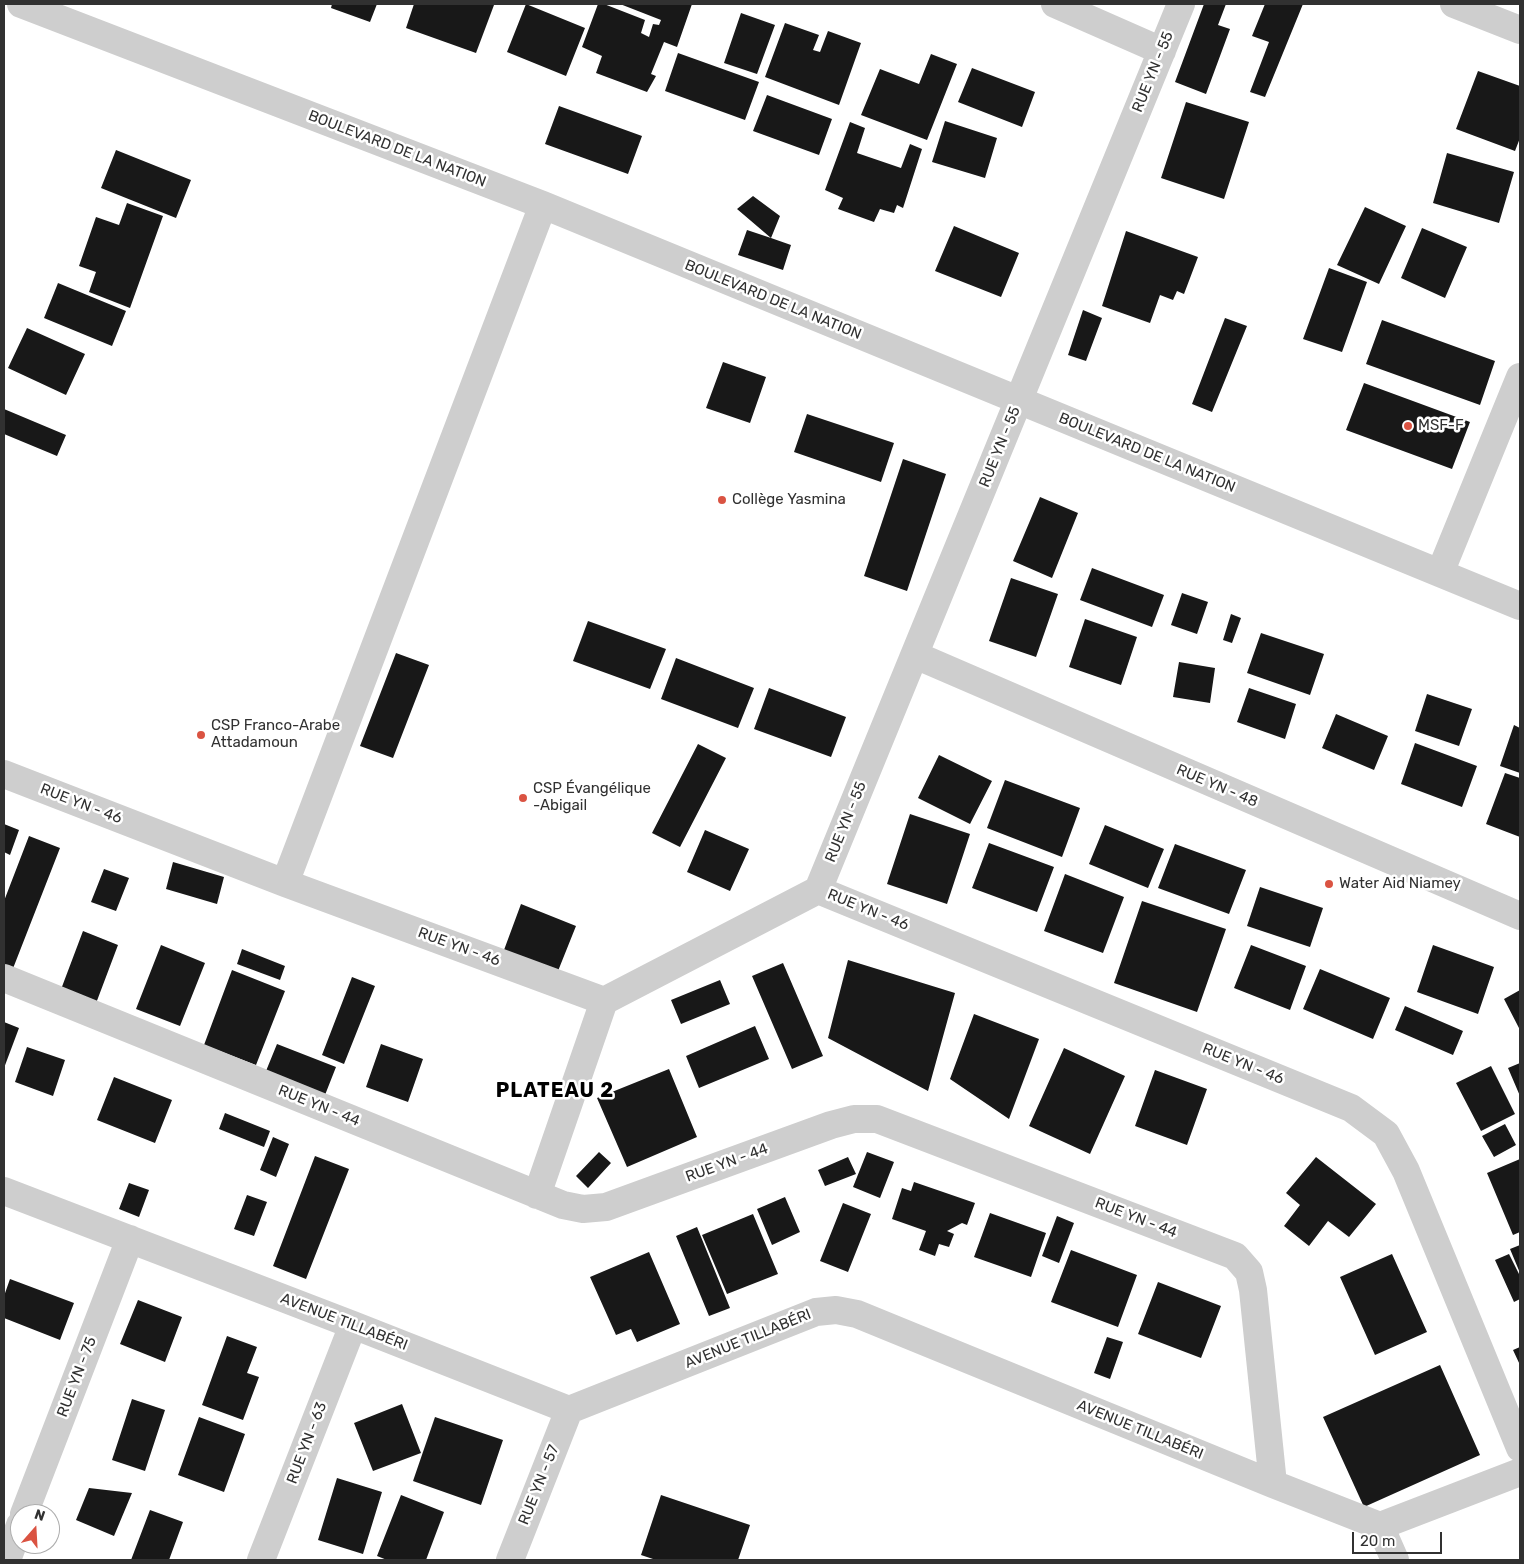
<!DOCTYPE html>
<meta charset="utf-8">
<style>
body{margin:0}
#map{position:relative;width:1524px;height:1564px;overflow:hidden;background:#fff;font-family:Rubik,sans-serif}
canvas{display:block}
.frame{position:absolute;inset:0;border:5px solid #313131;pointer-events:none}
.north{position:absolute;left:10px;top:1504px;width:50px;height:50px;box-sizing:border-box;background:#fff;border:1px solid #adadad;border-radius:50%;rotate:19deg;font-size:14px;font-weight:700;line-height:20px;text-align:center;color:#313131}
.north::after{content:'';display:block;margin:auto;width:18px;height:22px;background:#da5342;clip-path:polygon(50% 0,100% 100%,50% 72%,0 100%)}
.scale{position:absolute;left:1352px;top:1532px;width:90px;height:22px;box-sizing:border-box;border:2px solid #313131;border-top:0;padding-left:6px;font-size:15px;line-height:18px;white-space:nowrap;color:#313131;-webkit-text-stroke:4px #fff;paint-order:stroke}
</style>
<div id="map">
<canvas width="1524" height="1564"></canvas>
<div class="frame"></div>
<div class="north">N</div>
<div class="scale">20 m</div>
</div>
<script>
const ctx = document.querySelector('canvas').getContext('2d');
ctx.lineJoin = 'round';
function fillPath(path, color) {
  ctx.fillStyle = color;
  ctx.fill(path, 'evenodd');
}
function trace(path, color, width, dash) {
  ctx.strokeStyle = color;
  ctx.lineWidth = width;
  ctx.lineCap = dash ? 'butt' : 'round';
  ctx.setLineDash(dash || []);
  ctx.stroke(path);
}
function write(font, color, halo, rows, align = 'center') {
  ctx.font = font + ' Rubik,sans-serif';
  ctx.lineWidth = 5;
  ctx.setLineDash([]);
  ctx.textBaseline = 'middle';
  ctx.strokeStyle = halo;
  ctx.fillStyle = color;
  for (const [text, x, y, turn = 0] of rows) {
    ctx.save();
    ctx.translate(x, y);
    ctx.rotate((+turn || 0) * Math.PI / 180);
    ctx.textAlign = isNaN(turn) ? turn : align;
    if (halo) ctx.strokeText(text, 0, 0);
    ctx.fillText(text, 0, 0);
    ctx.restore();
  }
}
const building = new Path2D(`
 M 332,4 L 377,4 L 370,22 L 331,8 Z
 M 414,4 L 489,4 L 494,5 L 476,53 L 406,28 Z
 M 526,4 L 585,28 L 566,76 L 507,52 Z
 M 598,4 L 604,4 L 645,20 L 641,33 L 649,37 L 653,24 L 659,25 L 661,20 L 620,4 L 692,4 L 677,47 L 664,42 L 651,74 L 656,76 L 647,92 L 596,73 L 602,56 L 582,47 Z
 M 1204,4 L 1226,4 L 1218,25 L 1230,29 L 1206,94 L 1175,82 Z
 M 1265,4 L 1303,4 L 1265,97 L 1250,92 L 1269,42 L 1252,36 Z
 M 741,13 L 775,25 L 757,74 L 724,63 Z
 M 785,23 L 819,35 L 813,50 L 820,52 L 828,31 L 861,43 L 839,105 L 765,77 Z
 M 678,53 L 759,82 L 745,120 L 665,91 Z
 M 931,54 L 957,64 L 927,140 L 861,115 L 880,69 L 919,84 Z
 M 972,68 L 1035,92 L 1022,127 L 958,102 Z
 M 1478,71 L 1520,86 L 1520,138 L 1515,151 L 1456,129 Z
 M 767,95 L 832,119 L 819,155 L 753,131 Z
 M 1186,102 L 1249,122 L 1224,199 L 1161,178 Z
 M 559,106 L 642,136 L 628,174 L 545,144 Z
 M 945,121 L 997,138 L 985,178 L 932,162 Z
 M 850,122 L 865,128 L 857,153 L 901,168 L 910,144 L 922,149 L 903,208 L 897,205 L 894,213 L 880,209 L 874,222 L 838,209 L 843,198 L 825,190 Z
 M 116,150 L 191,180 L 176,218 L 101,188 Z
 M 1447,153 L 1514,172 L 1499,223 L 1433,203 Z
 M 753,196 L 780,216 L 771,238 L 791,245 L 783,270 L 738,255 L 747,230 L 771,238 L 737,209 Z
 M 127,203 L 163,216 L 130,308 L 89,292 L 96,272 L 79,266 L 96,217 L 119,225 Z
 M 1365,207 L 1406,226 L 1379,284 L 1337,265 Z
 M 954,226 L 1019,253 L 1001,297 L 935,271 Z
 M 1422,228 L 1467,247 L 1445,298 L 1401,278 Z
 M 1126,231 L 1198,257 L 1184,294 L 1177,291 L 1173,300 L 1160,295 L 1150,323 L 1102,306 Z
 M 1329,268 L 1367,282 L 1342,352 L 1303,339 Z
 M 58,283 L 126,311 L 112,346 L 44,318 Z
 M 1083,310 L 1102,318 L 1086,361 L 1068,355 Z
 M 1225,318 L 1247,326 L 1212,412 L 1192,404 Z
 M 1382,320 L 1495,361 L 1480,405 L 1366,364 Z
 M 27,328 L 85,354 L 66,395 L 8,368 Z
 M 723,362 L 766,377 L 750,423 L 706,408 Z
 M 1364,383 L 1470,422 L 1452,469 L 1346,430 Z
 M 4,409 L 66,435 L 57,456 L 4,434 Z
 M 807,414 L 894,443 L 881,482 L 794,452 Z
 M 903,459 L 946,474 L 907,591 L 864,576 Z
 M 1040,497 L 1078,513 L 1052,578 L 1013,561 Z
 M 1092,568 L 1164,595 L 1152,627 L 1080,600 Z
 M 1011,578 L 1058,594 L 1036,657 L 989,641 Z
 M 1182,593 L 1208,602 L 1197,634 L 1171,625 Z
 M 1231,614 L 1241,618 L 1232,643 L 1223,640 Z
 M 1085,619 L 1137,637 L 1121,685 L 1069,667 Z
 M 588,621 L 666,649 L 650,689 L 573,661 Z
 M 1261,633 L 1324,654 L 1310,695 L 1247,673 Z
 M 396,653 L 429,665 L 393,758 L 360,746 Z
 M 676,658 L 754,688 L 738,728 L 661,699 Z
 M 1179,662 L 1215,668 L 1210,703 L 1173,697 Z
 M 769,688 L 846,717 L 831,757 L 754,729 Z
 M 1249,688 L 1296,704 L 1285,739 L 1237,722 Z
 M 1427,694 L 1472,709 L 1459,746 L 1415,731 Z
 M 1336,714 L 1388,736 L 1374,770 L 1322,748 Z
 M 1514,725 L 1520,728 L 1520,773 L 1500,766 Z
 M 1415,743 L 1477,766 L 1462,807 L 1401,784 Z
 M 698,744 L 726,758 L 680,847 L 652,833 Z
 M 939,755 L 992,781 L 970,824 L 918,798 Z
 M 1505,773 L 1520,778 L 1520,837 L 1486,824 Z
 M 1005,780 L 1080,808 L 1062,857 L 987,828 Z
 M 910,814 L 970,834 L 947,904 L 887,884 Z
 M 4,824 L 19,830 L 10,855 L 4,852 Z
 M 1105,825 L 1164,849 L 1148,888 L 1089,864 Z
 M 705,830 L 749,849 L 730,891 L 687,872 Z
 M 29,836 L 60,848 L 12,971 L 4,968 L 4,901 Z
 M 989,843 L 1054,867 L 1037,912 L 972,888 Z
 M 1175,844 L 1246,870 L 1229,914 L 1158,888 Z
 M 173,862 L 224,877 L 217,904 L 166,889 Z
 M 104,869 L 129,878 L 116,911 L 91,902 Z
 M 1065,874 L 1124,897 L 1103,953 L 1044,931 Z
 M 1260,887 L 1323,908 L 1310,947 L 1247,926 Z
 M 1142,901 L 1226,929 L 1197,1012 L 1114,983 Z
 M 521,904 L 576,926 L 558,971 L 504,950 Z
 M 83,931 L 118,945 L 95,1006 L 60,992 Z
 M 161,945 L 205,963 L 180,1026 L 136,1009 Z
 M 1251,945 L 1306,966 L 1290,1010 L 1234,988 Z
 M 1433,945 L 1494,967 L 1478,1014 L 1417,992 Z
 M 242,949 L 285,966 L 280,980 L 237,964 Z
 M 848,960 L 955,993 L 928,1091 L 828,1038 Z
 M 783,963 L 823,1056 L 792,1069 L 752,976 Z
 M 1320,969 L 1390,998 L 1373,1039 L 1303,1009 Z
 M 232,970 L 285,991 L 256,1065 L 204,1045 Z
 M 352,977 L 375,986 L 344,1064 L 322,1055 Z
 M 720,980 L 730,1004 L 681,1024 L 671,1000 Z
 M 1520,990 L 1520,1030 L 1504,999 Z
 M 1405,1006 L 1463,1031 L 1453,1055 L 1395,1030 Z
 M 974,1014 L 1039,1039 L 1009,1119 L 950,1079 Z
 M 4,1022 L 19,1028 L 4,1068 Z
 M 755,1026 L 769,1059 L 699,1088 L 686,1056 Z
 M 277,1044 L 336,1067 L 325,1095 L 266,1071 Z
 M 381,1044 L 423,1059 L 408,1102 L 366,1087 Z
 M 27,1047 L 65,1060 L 53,1096 L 15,1082 Z
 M 1064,1048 L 1125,1076 L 1090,1154 L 1029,1126 Z
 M 1520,1063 L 1520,1096 L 1508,1068 Z
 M 1491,1066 L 1515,1114 L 1481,1131 L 1456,1083 Z
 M 669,1069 L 697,1137 L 627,1167 L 597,1098 Z
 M 1155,1070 L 1207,1089 L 1187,1145 L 1135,1126 Z
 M 114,1077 L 172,1100 L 155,1143 L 97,1120 Z
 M 225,1113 L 270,1131 L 264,1147 L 219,1129 Z
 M 1505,1124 L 1516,1145 L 1494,1157 L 1482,1136 Z
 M 273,1137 L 289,1144 L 276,1177 L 260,1170 Z
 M 599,1152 L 611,1163 L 588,1188 L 576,1176 Z
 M 867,1152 L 894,1162 L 880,1198 L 853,1187 Z
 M 315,1156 L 349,1169 L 306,1279 L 273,1266 Z
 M 848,1157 L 856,1174 L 825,1186 L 818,1170 Z
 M 1316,1157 L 1376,1204 L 1349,1237 L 1328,1221 L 1309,1246 L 1284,1226 L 1300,1205 L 1286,1193 Z
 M 1520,1159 L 1520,1232 L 1513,1235 L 1487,1173 Z
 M 914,1182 L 975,1203 L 967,1225 L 962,1223 L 947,1231 L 954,1234 L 949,1247 L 939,1244 L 935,1256 L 919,1250 L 926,1231 L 892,1219 L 902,1188 L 911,1191 Z
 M 129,1183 L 149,1190 L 139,1217 L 119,1209 Z
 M 247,1195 L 267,1202 L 254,1236 L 234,1229 Z
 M 785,1197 L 800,1232 L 772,1245 L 757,1209 Z
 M 843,1203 L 871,1214 L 848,1272 L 820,1261 Z
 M 990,1213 L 1046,1233 L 1031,1277 L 974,1257 Z
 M 753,1214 L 778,1274 L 727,1294 L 702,1235 Z
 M 1057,1216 L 1074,1223 L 1059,1263 L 1042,1256 Z
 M 697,1227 L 730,1308 L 709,1316 L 676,1236 Z
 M 1520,1245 L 1520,1273 L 1510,1249 Z
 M 1071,1250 L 1137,1275 L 1118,1327 L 1051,1302 Z
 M 649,1252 L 680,1324 L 637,1342 L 631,1329 L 616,1335 L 590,1277 Z
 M 1392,1254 L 1427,1332 L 1375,1355 L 1340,1277 Z
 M 1509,1254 L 1520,1276 L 1520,1299 L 1514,1302 L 1495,1260 Z
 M 10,1279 L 74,1303 L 60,1340 L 4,1318 L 4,1296 Z
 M 1158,1282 L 1221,1306 L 1201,1358 L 1138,1334 Z
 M 138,1300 L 182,1317 L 165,1362 L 120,1344 Z
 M 227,1336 L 257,1347 L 247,1373 L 259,1377 L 243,1420 L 202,1405 Z
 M 1107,1337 L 1123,1342 L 1110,1379 L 1094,1373 Z
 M 1520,1347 L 1520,1365 L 1513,1350 Z
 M 1440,1365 L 1480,1455 L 1364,1507 L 1323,1417 Z
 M 132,1399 L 165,1410 L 145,1471 L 112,1460 Z
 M 402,1404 L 421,1453 L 373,1471 L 354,1423 Z
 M 199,1417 L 245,1434 L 224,1492 L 178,1475 Z
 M 435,1417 L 503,1440 L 481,1505 L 413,1481 Z
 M 337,1478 L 382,1492 L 363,1554 L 318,1540 Z
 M 89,1488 L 132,1493 L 114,1536 L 76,1520 Z
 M 401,1495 L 444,1512 L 426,1560 L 387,1560 L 377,1556 Z
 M 661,1495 L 750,1525 L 738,1560 L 656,1560 L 641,1555 Z
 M 150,1510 L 183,1522 L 169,1560 L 131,1560 Z`);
const minor = new Path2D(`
 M 21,4 L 543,205 L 1520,606
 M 1055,4 L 1162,51
 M 1454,4 L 1520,30
 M 1440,573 L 1520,377
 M 915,655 L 1520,916
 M 4,774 L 285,883 L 604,1001 L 818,890 L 1351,1108 L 1386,1134 L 1406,1171 L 1520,1448
 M 285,883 L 543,205
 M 818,890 L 1181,4
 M 4,978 L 563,1205 L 583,1209 L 606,1207 L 831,1125 L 854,1119 L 877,1119 L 1235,1256 L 1249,1272 L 1253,1290 L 1273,1484
 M 4,1191 L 353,1325 L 569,1410 L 816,1312 L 836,1310 L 857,1314 L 1273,1484 L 1380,1526 L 1520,1472
 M 537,1195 L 604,1001
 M 24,1514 L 130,1239
 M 1380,1526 L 1395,1560
 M 7,1560 L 20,1525
 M 261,1560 L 353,1325
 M 510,1560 L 569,1410`);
const markers = [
 [1408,426,5,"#da5342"],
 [722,500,5,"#da5342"],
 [201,735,5,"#da5342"],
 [523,798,5,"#da5342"],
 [1329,884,5,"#da5342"]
];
const streetNames = [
 ["RUE YN - 55",1153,72,-68],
 ["BOULEVARD DE LA NATION",397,149,21],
 ["BOULEVARD DE LA NATION",773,300,22],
 ["RUE YN - 55",1000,447,-68],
 ["BOULEVARD DE LA NATION",1147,453,22],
 ["RUE YN - 48",1217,786,23],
 ["RUE YN - 46",81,804,21],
 ["RUE YN - 55",846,822,-68],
 ["RUE YN - 46",868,910,22],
 ["RUE YN - 46",459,947,20],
 ["RUE YN - 46",1243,1064,22],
 ["RUE YN - 44",319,1106,22],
 ["RUE YN - 44",727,1163,-20],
 ["RUE YN - 44",1136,1218,21],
 ["AVENUE TILLABÉRI",344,1322,21],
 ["AVENUE TILLABÉRI",748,1339,-22],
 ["RUE YN - 75",77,1377,-69],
 ["AVENUE TILLABÉRI",1140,1430,22],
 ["RUE YN - 63",307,1443,-69],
 ["RUE YN - 57",539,1485,-68]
];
const poiNames = [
 ["MSF-F",1418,426],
 ["Collège Yasmina",732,500],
 ["CSP Franco-Arabe",211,726],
 ["Attadamoun",211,743],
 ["CSP Évangélique",533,789],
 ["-Abigail",533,806],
 ["Water Aid Niamey",1339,884]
];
const districtNames = [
 ["PLATEAU 2",555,1091]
];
fillPath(building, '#181818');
trace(minor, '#cecece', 28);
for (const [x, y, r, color] of markers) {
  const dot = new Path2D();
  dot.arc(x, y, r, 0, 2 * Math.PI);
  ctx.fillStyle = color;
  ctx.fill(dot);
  trace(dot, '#fff', 2);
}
write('15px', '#313131', '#fff', streetNames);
write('15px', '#313131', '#fff', poiNames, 'left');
ctx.letterSpacing = '1px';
write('bold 20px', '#000', '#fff', districtNames);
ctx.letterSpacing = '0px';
</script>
